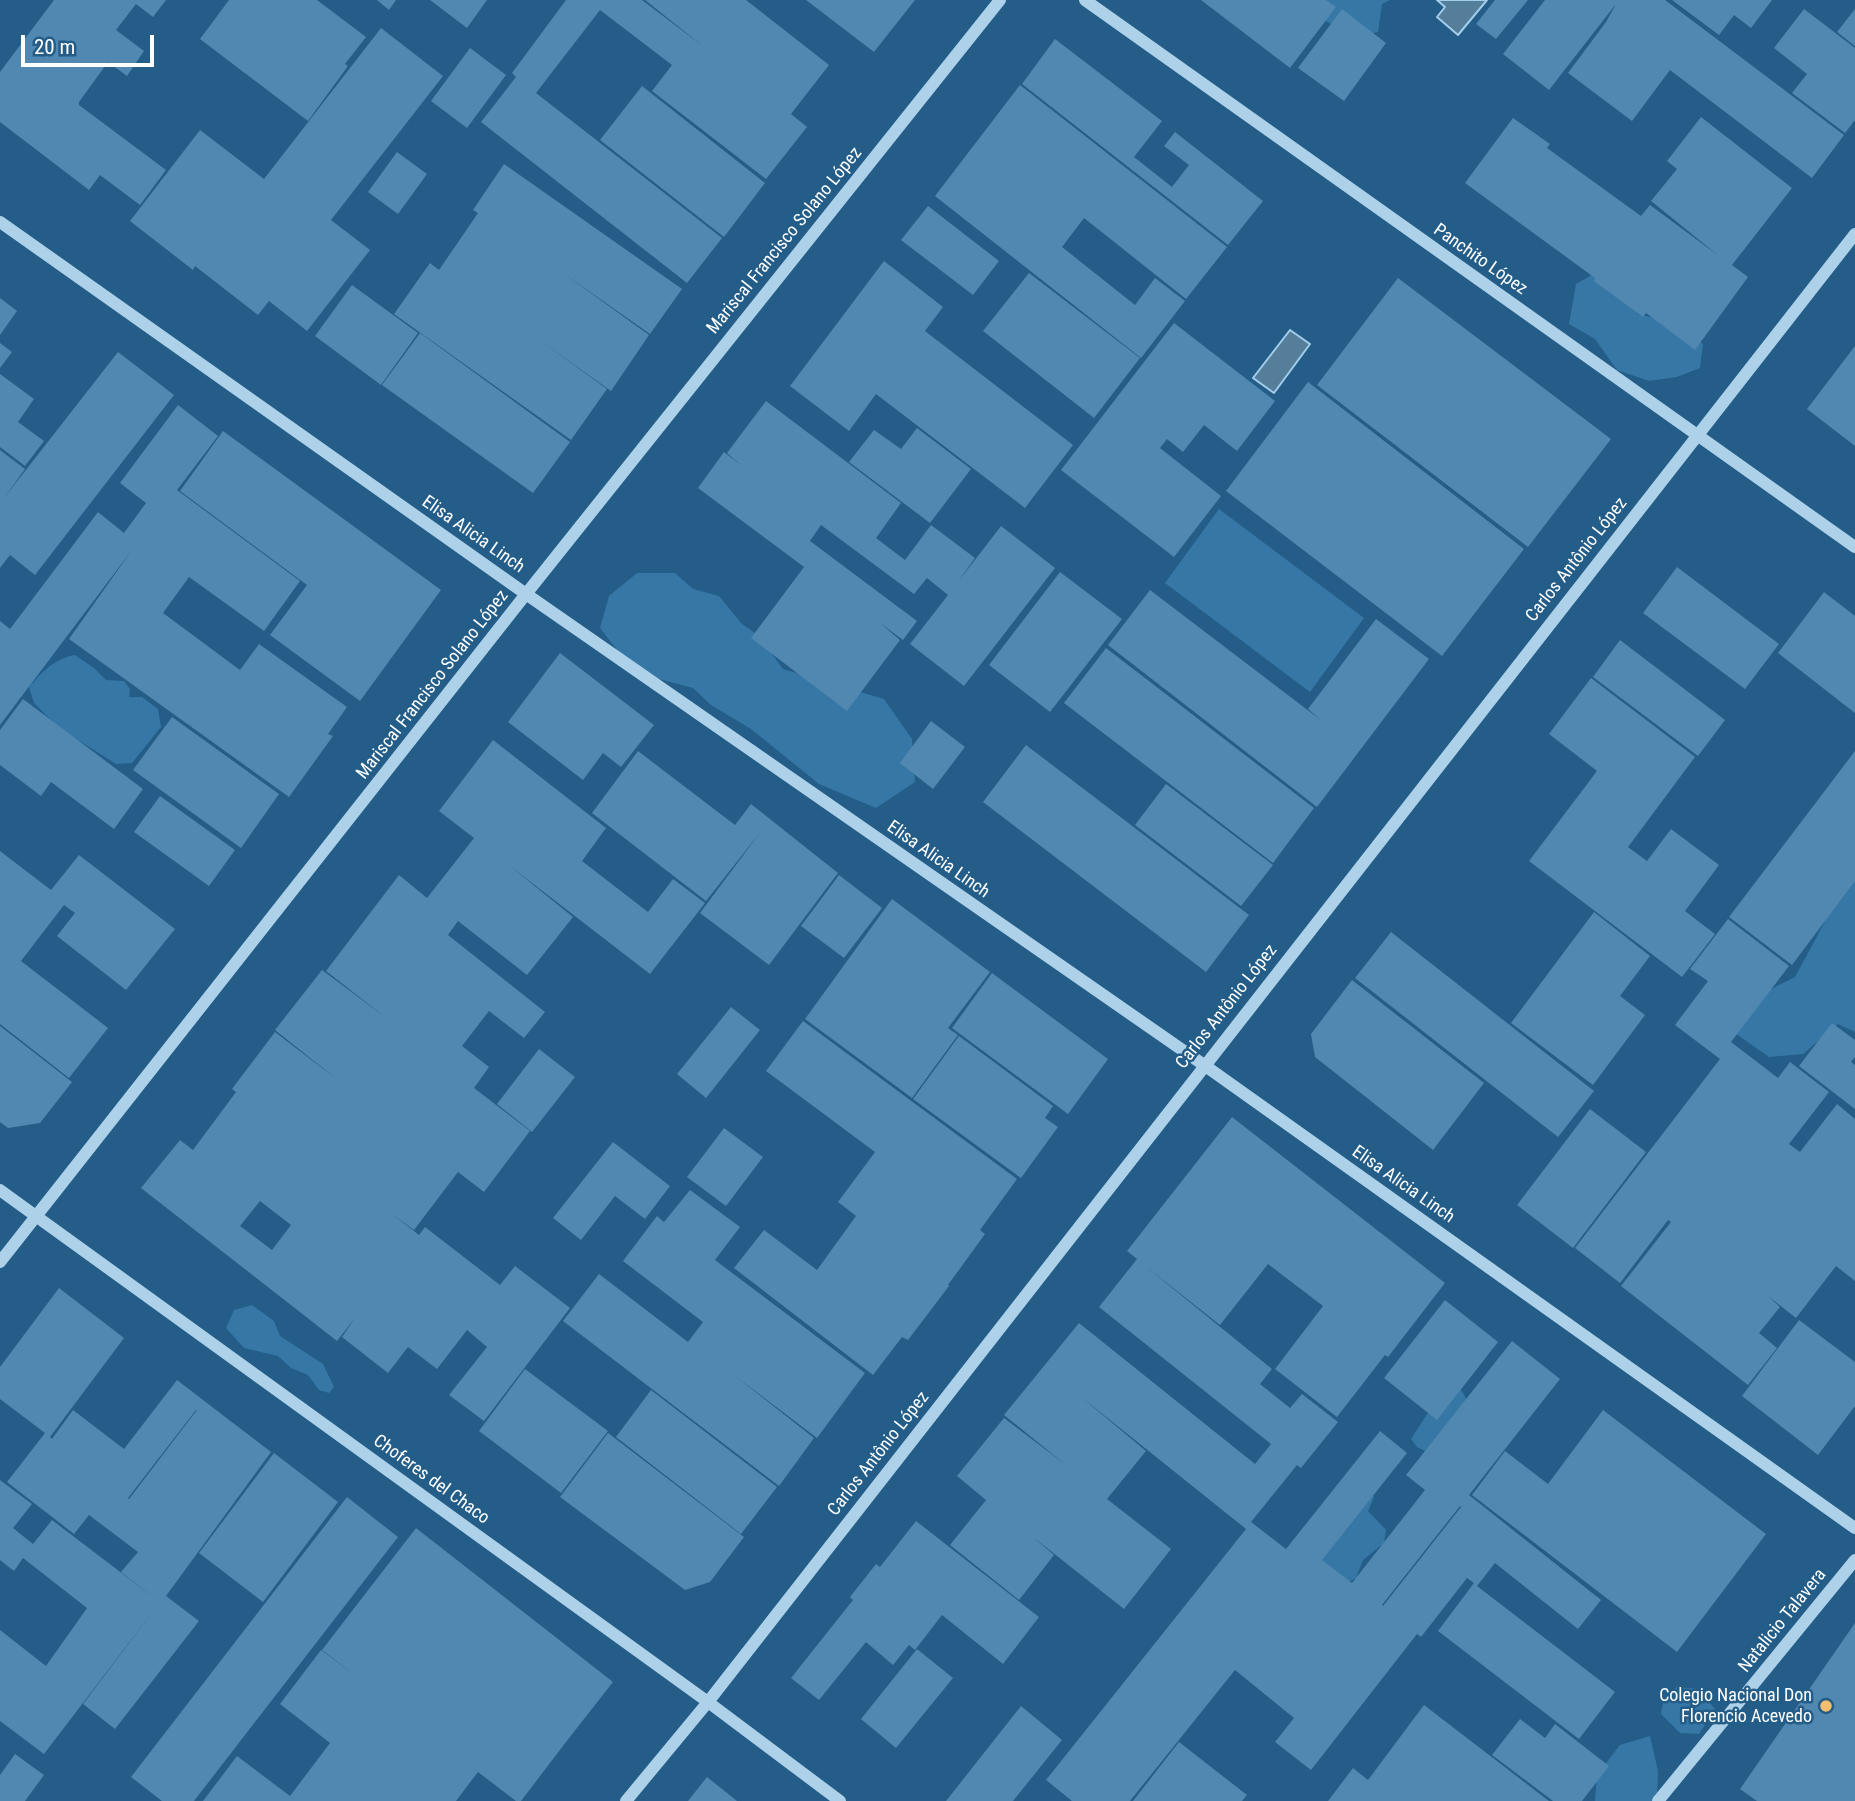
<!DOCTYPE html>
<meta charset="utf-8">
<style>
body{margin:0}
#map{position:relative;width:1855px;height:1801px;overflow:hidden;background:#235d88;font-family:"Roboto Condensed",sans-serif}
canvas{display:block}
.scale{position:absolute;left:21px;top:35px;width:133px;height:32px;box-sizing:border-box;border:4px solid #fff;border-top:0;padding-left:9px;font-size:21px;line-height:24px;white-space:nowrap;color:#fff;-webkit-text-stroke:5px #235d88;paint-order:stroke}
</style>
<div id="map">
<canvas width="1855" height="1801"></canvas>
<div class="scale">20 m</div>
</div>
<script>
const ctx = document.querySelector('canvas').getContext('2d');
ctx.lineJoin = 'round';
function fillPath(path, color) {
  ctx.fillStyle = color;
  ctx.fill(path, 'evenodd');
}
function trace(path, color, width, dash) {
  ctx.strokeStyle = color;
  ctx.lineWidth = width;
  ctx.lineCap = dash ? 'butt' : 'round';
  ctx.setLineDash(dash || []);
  ctx.stroke(path);
}
function write(font, color, halo, rows, align = 'center') {
  ctx.font = font + ' "Roboto Condensed",sans-serif';
  ctx.lineWidth = 5;
  ctx.setLineDash([]);
  ctx.textBaseline = 'middle';
  ctx.strokeStyle = halo;
  ctx.fillStyle = color;
  for (const [text, x, y, turn = 0] of rows) {
    ctx.save();
    ctx.translate(x, y);
    ctx.rotate((+turn || 0) * Math.PI / 180);
    ctx.textAlign = isNaN(turn) ? turn : align;
    if (halo) ctx.strokeText(text, 0, 0);
    ctx.fillText(text, 0, 0);
    ctx.restore();
  }
}
const green = new Path2D(`
 M 1310,0 L 1390,0 L 1382,4 L 1378,32 L 1353,37 L 1312,13 Z
 M 1597,272 L 1611,279 L 1638,314 L 1668,321 L 1703,344 L 1700,368 L 1677,377 L 1649,381 L 1617,370 L 1595,339 L 1569,324 L 1576,284 Z
 M 1219,509 L 1364,618 L 1310,692 L 1165,583 Z
 M 637,573 L 675,573 L 693,589 L 719,596 L 742,624 L 758,635 L 783,669 L 884,699 L 912,739 L 915,782 L 876,808 L 819,784 L 751,729 L 711,705 L 693,688 L 659,679 L 624,659 L 600,628 L 609,596 Z
 M 75,655 L 94,668 L 106,680 L 124,681 L 130,689 L 129,697 L 142,697 L 158,709 L 161,727 L 132,763 L 116,764 L 59,728 L 34,703 L 29,687 C 43,671 54,659 75,655 Z
 M 1855,875 L 1855,1032 L 1838,1024 L 1803,1054 L 1769,1057 L 1735,1033 L 1745,1002 L 1795,977 L 1838,897 Z
 M 252,1305 L 274,1321 L 280,1336 L 323,1364 L 334,1387 L 329,1393 L 319,1390 L 308,1375 L 291,1368 L 278,1356 L 244,1348 L 226,1328 L 234,1310 Z
 M 1458,1385 L 1472,1408 L 1434,1455 L 1417,1447 L 1411,1439 L 1433,1405 Z
 M 1363,1481 L 1374,1497 L 1368,1511 L 1386,1530 L 1384,1543 L 1363,1560 L 1356,1578 L 1331,1592 L 1309,1585 Z
 M 1677,1687 L 1698,1689 L 1715,1709 L 1699,1734 L 1680,1733 L 1661,1714 L 1664,1696 Z
 M 1650,1736 L 1658,1771 L 1657,1801 L 1595,1801 L 1597,1775 L 1620,1745 Z`);
const water = new Path2D(`
 M 1437,0 L 1487,0 L 1458,35 L 1437,17 L 1445,7 Z
 M 1290,330 L 1310,344 L 1274,393 L 1253,378 Z`);
const building = new Path2D(`
 M 54,0 L 166,0 L 153,17 L 136,4 L 116,30 L 144,51 L 127,76 L 108,62 L 79,102 L 79,105 L 166,170 L 140,205 L 100,175 L 89,190 L 0,122 L 0,72 Z
 M 229,0 L 317,0 L 366,37 L 345,64 L 348,66 L 308,121 L 200,39 Z
 M 377,0 L 396,0 L 389,10 Z
 M 430,0 L 487,0 L 467,28 Z
 M 566,0 L 642,0 L 704,47 L 645,0 L 746,0 L 829,65 L 791,114 L 807,127 L 766,179 L 652,91 L 672,65 L 600,10 L 536,93 L 722,238 L 687,283 L 481,122 L 516,77 L 512,73 Z
 M 806,0 L 915,0 L 874,52 Z
 M 1201,0 L 1326,0 L 1336,7 L 1290,68 Z
 M 1495,0 L 1528,0 L 1496,39 L 1476,24 Z
 M 1545,0 L 1665,0 L 1844,135 L 1812,178 L 1670,70 L 1632,121 L 1568,73 L 1606,22 L 1616,4 L 1549,90 L 1503,54 Z
 M 1672,0 L 1772,0 L 1751,28 L 1734,15 L 1719,35 Z
 M 1342,9 L 1386,43 L 1344,101 L 1298,68 Z
 M 1804,9 L 1855,48 L 1855,120 L 1845,133 L 1792,93 L 1807,74 L 1774,48 Z
 M 1855,9 L 1855,46 L 1837,32 Z
 M 381,28 L 443,76 L 331,220 L 370,250 L 307,331 L 269,301 L 258,315 L 195,266 L 193,270 L 130,221 L 200,130 L 264,179 Z
 M 1055,39 L 1162,121 L 1134,157 L 1172,187 L 1189,165 L 1164,146 L 1175,132 L 1263,201 L 1228,245 L 1022,84 Z
 M 470,48 L 506,75 L 467,128 L 431,101 Z
 M 1020,85 L 1227,247 L 1186,299 L 1084,218 L 1062,247 L 1135,305 L 1155,278 L 1185,301 L 1141,358 L 935,196 Z
 M 642,86 L 765,183 L 724,237 L 600,140 Z
 M 1701,117 L 1792,188 L 1732,265 L 1748,277 L 1695,350 L 1646,313 L 1643,317 L 1594,281 L 1595,278 L 1465,183 L 1513,118 L 1550,144 L 1547,148 L 1641,216 L 1650,205 L 1719,256 L 1651,201 L 1677,169 L 1667,161 Z
 M 397,152 L 427,174 L 398,214 L 368,192 Z
 M 504,164 L 682,289 L 650,334 L 563,273 L 649,335 L 611,391 L 538,339 L 607,389 L 571,440 L 394,314 L 430,263 L 439,270 L 478,213 L 473,210 Z
 M 928,206 L 999,261 L 973,295 L 901,240 Z
 M 884,261 L 943,307 L 925,331 L 1073,445 L 1025,508 L 876,394 L 849,431 L 790,386 Z
 M 1029,273 L 1140,358 L 1094,418 L 983,331 Z
 M 1398,278 L 1611,439 L 1528,547 L 1317,385 Z
 M 352,285 L 418,333 L 381,385 L 315,336 Z
 M 0,298 L 17,311 L 0,335 Z
 M 1174,323 L 1275,401 L 1237,451 L 1204,425 L 1183,452 L 1167,439 L 1160,448 L 1221,496 L 1174,557 L 1061,470 Z
 M 420,333 L 570,442 L 533,493 L 382,385 Z
 M 0,343 L 12,352 L 0,368 Z
 M 1855,346 L 1855,446 L 1807,409 Z
 M 118,352 L 174,395 L 35,575 L 10,555 L 0,568 L 0,450 L 25,469 L 4,498 Z
 M 0,374 L 34,399 L 18,422 L 44,441 L 25,466 L 0,447 Z
 M 1308,382 L 1524,549 L 1442,656 L 1226,491 Z
 M 766,401 L 901,503 L 876,538 L 905,560 L 931,525 L 975,558 L 958,582 L 1001,526 L 1055,568 L 964,686 L 910,644 L 948,595 L 927,578 L 914,594 L 821,525 L 810,541 L 917,621 L 903,640 L 880,623 L 900,640 L 847,711 L 751,638 L 804,567 L 698,488 L 724,452 L 742,466 L 727,453 Z
 M 178,405 L 218,436 L 177,490 L 300,581 L 264,631 L 189,577 L 163,613 L 240,670 L 259,644 L 347,707 L 328,734 L 333,736 L 289,797 L 69,639 L 132,550 L 0,725 L 0,621 L 10,629 L 98,512 L 124,533 L 146,503 L 120,483 Z
 M 917,428 L 971,469 L 930,523 L 849,462 L 874,430 L 901,449 Z
 M 223,431 L 441,590 L 360,701 L 270,635 L 307,585 L 180,491 Z
 M 1677,567 L 1779,644 L 1745,689 L 1643,613 Z
 M 1060,572 L 1122,619 L 1050,712 L 989,665 Z
 M 1150,590 L 1322,721 L 1308,709 L 1376,619 L 1429,659 L 1317,807 L 1108,645 Z
 M 1824,592 L 1855,616 L 1855,713 L 1778,653 Z
 M 1620,640 L 1725,720 L 1698,756 L 1593,677 Z
 M 1106,648 L 1314,808 L 1273,863 L 1064,703 Z
 M 560,653 L 654,725 L 621,767 L 603,753 L 583,780 L 508,722 Z
 M 1591,678 L 1695,757 L 1628,847 L 1647,861 L 1671,829 L 1719,865 L 1685,911 L 1715,934 L 1682,977 L 1529,861 L 1597,771 L 1549,734 Z
 M 23,699 L 143,789 L 114,829 L 51,782 L 41,796 L 0,765 L 0,730 Z
 M 172,717 L 279,794 L 241,848 L 133,770 Z
 M 931,721 L 965,747 L 933,789 L 900,763 Z
 M 493,740 L 606,828 L 582,861 L 648,912 L 673,879 L 705,903 L 650,974 L 510,866 L 573,917 L 527,975 L 458,921 L 448,935 L 545,1012 L 524,1038 L 489,1011 L 462,1046 L 489,1067 L 474,1088 L 530,1131 L 484,1192 L 458,1172 L 414,1230 L 392,1214 L 419,1235 L 425,1227 L 500,1285 L 515,1266 L 570,1308 L 484,1421 L 449,1395 L 487,1347 L 467,1330 L 437,1369 L 408,1347 L 388,1373 L 342,1337 L 355,1318 L 337,1341 L 141,1188 L 180,1140 L 193,1150 L 236,1092 L 232,1089 L 275,1032 L 339,1081 L 275,1030 L 322,970 L 385,1017 L 326,971 L 399,875 L 427,898 L 474,838 L 439,811 ZM 260,1201 L 291,1225 L 272,1250 L 240,1226 Z
 M 1026,745 L 1249,915 L 1206,972 L 983,802 Z
 M 638,751 L 735,825 L 751,804 L 838,873 L 769,965 L 700,913 L 762,830 L 706,901 L 592,813 Z
 M 1855,751 L 1855,881 L 1792,965 L 1729,917 Z
 M 1166,784 L 1273,865 L 1241,906 L 1135,825 Z
 M 160,796 L 235,850 L 209,886 L 134,832 Z
 M 0,851 L 51,890 L 79,855 L 175,929 L 126,990 L 57,936 L 75,913 L 64,905 L 21,961 L 108,1028 L 69,1078 L 0,1024 Z
 M 839,875 L 882,908 L 844,958 L 801,926 Z
 M 892,899 L 990,972 L 948,1028 L 958,1035 L 912,1098 L 805,1019 Z
 M 1594,912 L 1650,956 L 1620,996 L 1645,1015 L 1593,1085 L 1511,1023 Z
 M 1728,919 L 1789,966 L 1731,1042 L 1778,1078 L 1790,1062 L 1829,1092 L 1789,1144 L 1800,1152 L 1837,1104 L 1855,1119 L 1855,1281 L 1836,1266 L 1796,1318 L 1768,1296 L 1780,1307 L 1759,1333 L 1777,1348 L 1748,1385 L 1621,1286 L 1671,1222 L 1668,1220 L 1620,1283 L 1575,1248 L 1720,1059 L 1675,1025 L 1708,981 L 1690,969 Z
 M 1391,932 L 1594,1091 L 1558,1137 L 1355,978 Z
 M 992,973 L 1108,1059 L 1068,1114 L 952,1028 Z
 M 1352,980 L 1484,1083 L 1433,1150 L 1315,1057 L 1311,1034 Z
 M 731,1007 L 760,1030 L 706,1098 L 677,1074 Z
 M 803,1021 L 1017,1179 L 980,1230 L 985,1234 L 948,1285 L 949,1286 L 908,1340 L 902,1337 L 873,1375 L 734,1268 L 764,1230 L 817,1270 L 856,1216 L 838,1202 L 875,1152 L 766,1071 Z
 M 1832,1023 L 1855,1040 L 1855,1057 L 1851,1062 L 1855,1065 L 1855,1109 L 1799,1066 Z
 M 0,1026 L 72,1082 L 40,1123 L 8,1128 L 0,1122 Z
 M 959,1036 L 1053,1106 L 1045,1118 L 1058,1127 L 1021,1178 L 913,1099 Z
 M 539,1049 L 575,1077 L 532,1132 L 497,1104 Z
 M 1590,1109 L 1646,1152 L 1573,1248 L 1517,1205 Z
 M 1232,1117 L 1445,1283 L 1388,1357 L 1385,1355 L 1337,1417 L 1275,1369 L 1323,1306 L 1268,1264 L 1220,1325 L 1144,1265 L 1272,1369 L 1260,1384 L 1290,1408 L 1302,1394 L 1338,1422 L 1301,1468 L 1297,1465 L 1251,1522 L 1286,1549 L 1380,1431 L 1407,1453 L 1322,1560 L 1352,1583 L 1425,1490 L 1406,1475 L 1512,1341 L 1560,1379 L 1469,1495 L 1601,1600 L 1578,1629 L 1495,1563 L 1477,1586 L 1615,1692 L 1579,1739 L 1438,1631 L 1474,1583 L 1467,1578 L 1421,1637 L 1417,1634 L 1311,1770 L 1275,1742 L 1294,1718 L 1235,1670 L 1130,1801 L 1072,1801 L 1046,1780 L 1246,1529 L 1080,1396 L 1146,1451 L 1107,1499 L 1171,1549 L 1124,1609 L 1033,1537 L 1054,1555 L 1019,1600 L 950,1545 L 986,1500 L 957,1476 L 1004,1418 L 1066,1465 L 1004,1415 L 1079,1323 L 1255,1464 L 1271,1444 L 1099,1307 L 1137,1259 L 1127,1251 ZM 1460,1506 L 1461,1507 L 1383,1606 L 1382,1605 Z
 M 724,1128 L 763,1157 L 726,1206 L 687,1177 Z
 M 613,1142 L 670,1186 L 645,1219 L 615,1196 L 581,1240 L 553,1218 Z
 M 690,1190 L 740,1227 L 715,1260 L 865,1373 L 817,1438 L 734,1375 L 814,1438 L 779,1486 L 563,1321 L 599,1274 L 688,1342 L 703,1322 L 623,1261 L 657,1216 L 664,1222 Z
 M 59,1288 L 124,1338 L 50,1437 L 52,1439 L 73,1410 L 124,1449 L 177,1380 L 271,1452 L 166,1596 L 199,1621 L 115,1729 L 83,1704 L 160,1602 L 44,1754 L 0,1721 L 0,1630 L 46,1666 L 87,1608 L 23,1558 L 14,1571 L 0,1560 L 0,1480 L 32,1504 L 13,1528 L 33,1544 L 52,1520 L 157,1600 L 121,1572 L 138,1552 L 89,1515 L 74,1534 L 7,1482 L 45,1433 L 0,1399 L 0,1367 ZM 196,1410 L 197,1410 L 129,1499 L 128,1498 Z
 M 1445,1300 L 1498,1342 L 1437,1420 L 1384,1378 Z
 M 1799,1320 L 1855,1362 L 1855,1406 L 1818,1455 L 1742,1396 Z
 M 525,1369 L 608,1431 L 561,1493 L 479,1431 Z
 M 651,1390 L 777,1487 L 741,1534 L 616,1437 Z
 M 1603,1410 L 1766,1534 L 1677,1652 L 1472,1495 L 1505,1451 L 1548,1484 Z
 M 608,1433 L 744,1537 L 710,1582 L 685,1590 L 560,1497 Z
 M 274,1453 L 338,1502 L 263,1602 L 199,1553 Z
 M 347,1497 L 398,1537 L 194,1801 L 162,1801 L 131,1777 Z
 M 916,1521 L 1039,1617 L 1003,1664 L 942,1615 L 915,1650 L 909,1645 L 893,1665 L 866,1642 L 819,1700 L 791,1678 L 853,1600 L 850,1597 L 876,1564 L 880,1567 Z
 M 416,1528 L 613,1682 L 566,1742 L 521,1801 L 516,1801 L 478,1772 L 456,1801 L 203,1801 L 237,1756 L 290,1796 L 330,1743 L 280,1704 L 321,1650 L 356,1676 L 322,1650 Z
 M 1855,1623 L 1855,1801 L 1757,1801 L 1740,1789 Z
 M 917,1649 L 953,1678 L 896,1748 L 861,1719 Z
 M 1424,1705 L 1549,1801 L 1328,1801 L 1353,1768 L 1368,1780 Z
 M 1021,1706 L 1062,1740 L 1013,1801 L 946,1801 Z
 M 1520,1719 L 1545,1738 L 1555,1724 L 1609,1766 L 1582,1801 L 1553,1801 L 1492,1755 Z
 M 1179,1742 L 1247,1795 L 1242,1801 L 1133,1801 Z
 M 15,1754 L 44,1775 L 25,1801 L 0,1801 L 0,1775 Z
 M 707,1777 L 737,1801 L 688,1801 Z`);
const minor = new Path2D(`
 M 1085,0 L 1855,547
 M 0,222 L 526,594 L 1204,1065 L 1855,1528
 M 0,1190 L 708,1702 L 840,1801
 M 0,1262 L 526,594 L 1000,0
 M 626,1801 L 708,1702 L 1855,234
 M 1658,1801 L 1855,1560`);
const markers = [
 [1826,1706,7,"#f5bd70"]
];
const streetNames = [
 ["Mariscal Francisco Solano López",785,241,-51],
 ["Panchito López",1480,260,35],
 ["Elisa Alicia Linch",473,535,35],
 ["Carlos Antônio López",1577,560,-52],
 ["Mariscal Francisco Solano López",433,685,-52],
 ["Elisa Alicia Linch",938,860,35],
 ["Carlos Antônio López",1227,1007,-52],
 ["Elisa Alicia Linch",1403,1185,35],
 ["Carlos Antônio López",879,1454,-52],
 ["Choferes del Chaco",431,1480,36],
 ["Natalicio Talavera",1783,1621,-51]
];
const poiNames = [
 ["Colegio Nacional Don",1812,1696],
 ["Florencio Acevedo",1812,1717]
];
fillPath(green, '#3777a5');
fillPath(water, '#557e9b');
trace(water, '#a2ceeb', 2);
fillPath(building, '#5088b2');
trace(minor, '#aed1ea', 12);
for (const [x, y, r, color] of markers) {
  const dot = new Path2D();
  dot.arc(x, y, r, 0, 2 * Math.PI);
  ctx.fillStyle = color;
  ctx.fill(dot);
  trace(dot, '#235d88', 2.5);
}
write('18px', '#fff', '#235d88', streetNames);
write('18px', '#fff', '#235d88', poiNames, 'right');
</script>
